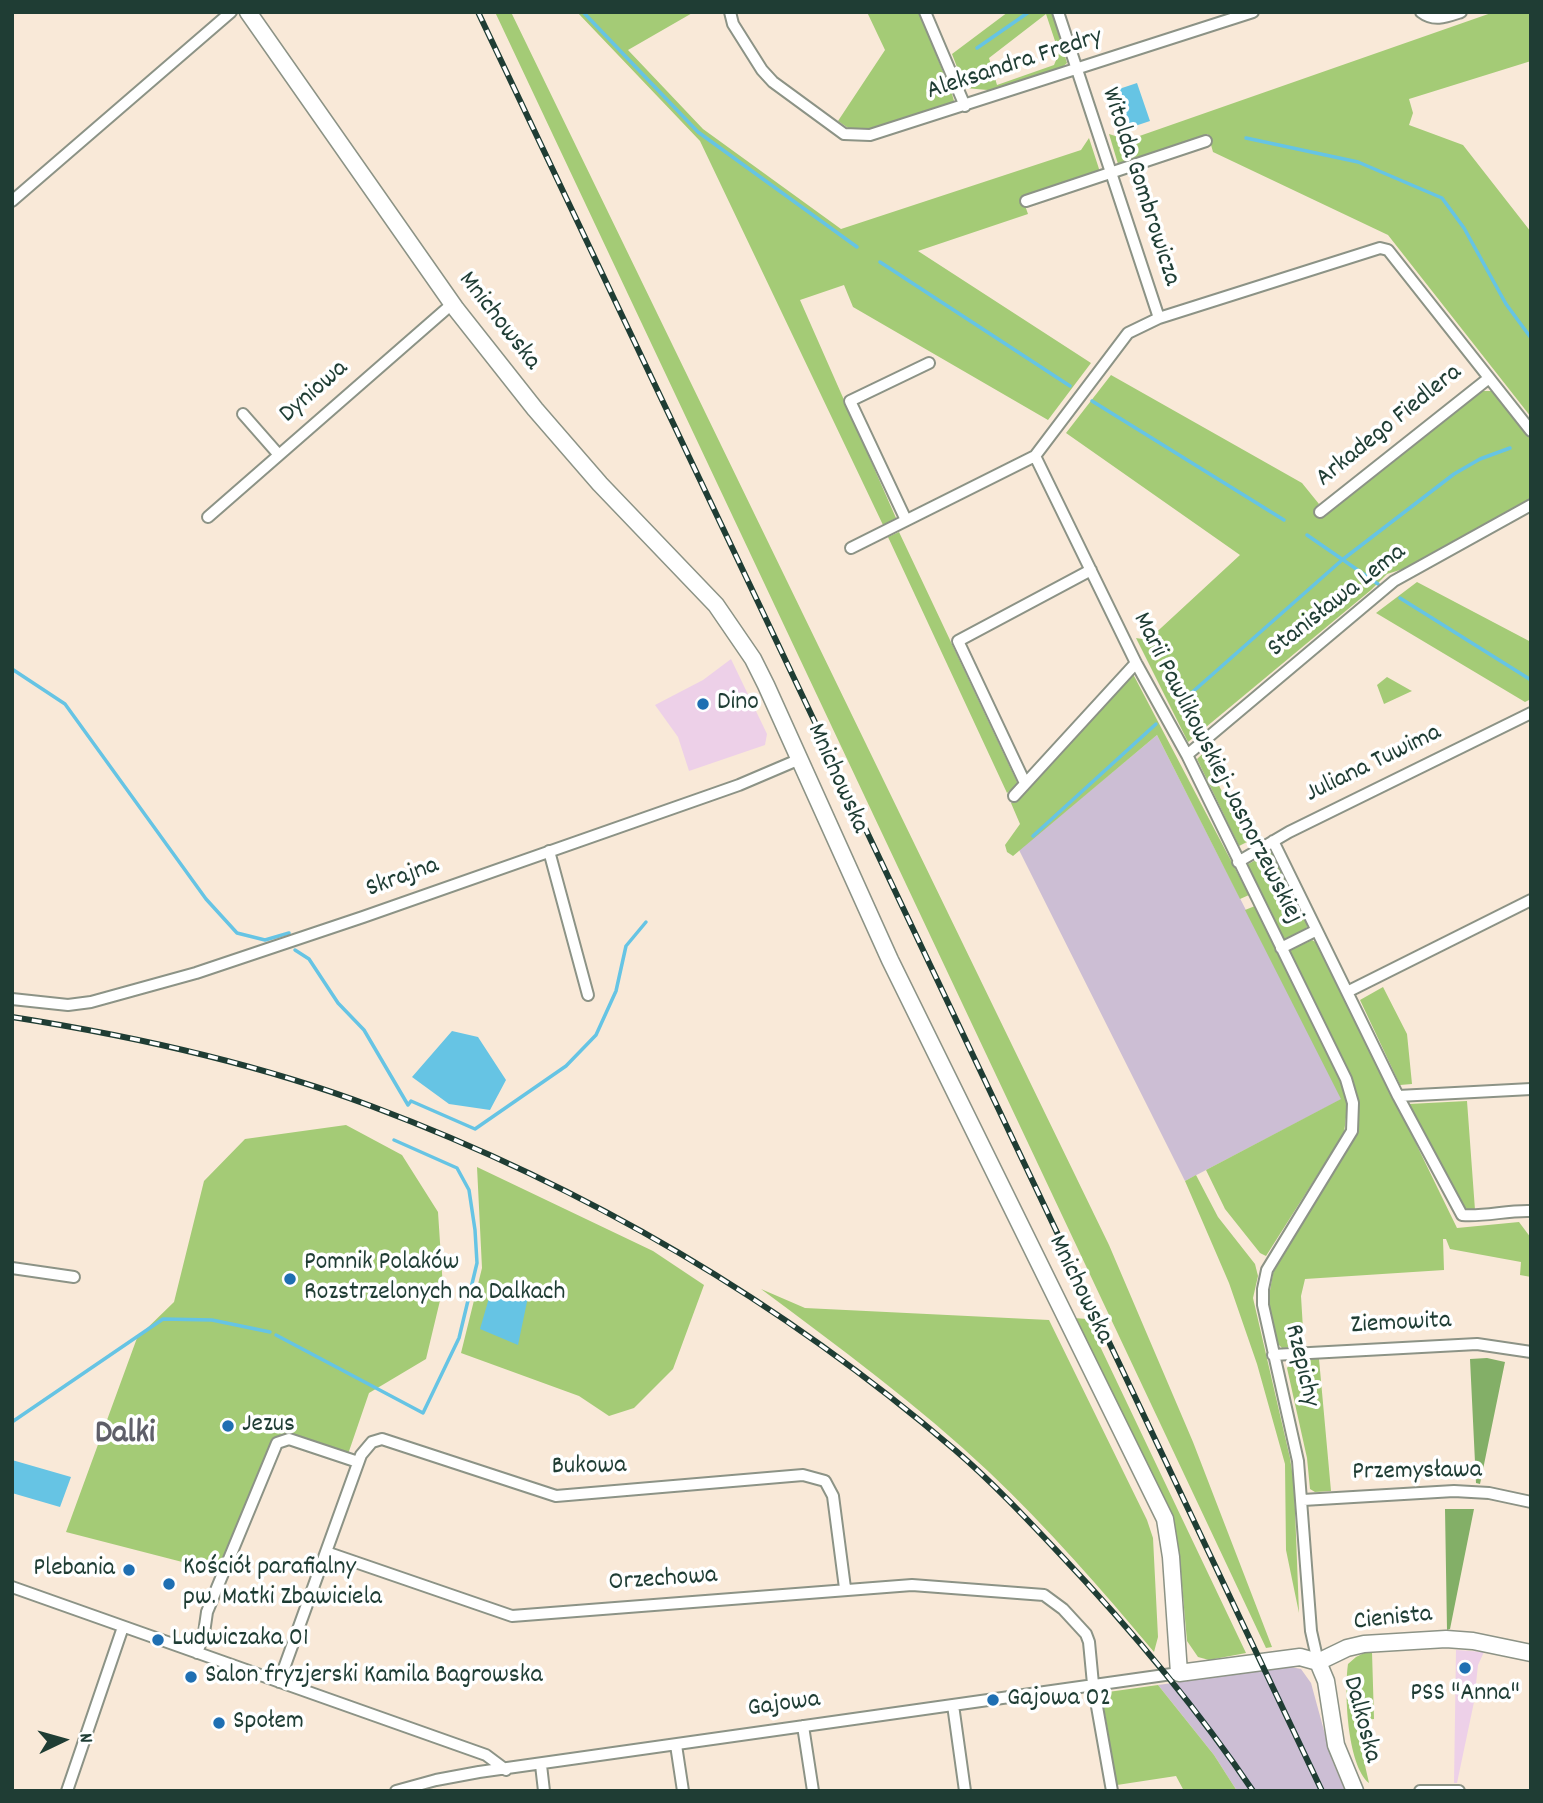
<!DOCTYPE html>
<meta charset="utf-8">
<style>
body{margin:0}
#map{position:relative;width:1543px;height:1803px;overflow:hidden;background:#f9e9d8;font-family:Dekko,sans-serif}
canvas{display:block}
.frame{position:absolute;inset:0;border:14px solid #1f3d34;pointer-events:none}
.north{position:absolute;left:28px;top:1705px;width:70px;height:70px;-webkit-text-stroke:5px #fff;paint-order:stroke;rotate:85deg;font-size:19px;font-weight:700;line-height:28px;text-align:center;color:#1f3d34}
.north::after{content:'';display:block;margin:auto;width:24px;height:32px;background:#1f3d34;clip-path:polygon(50% 0,100% 100%,50% 72%,0 100%)}
</style>
<div id="map">
<canvas width="1543" height="1803"></canvas>
<div class="frame"></div>
<div class="north">N</div>
</div>
<script>
const ctx = document.querySelector('canvas').getContext('2d');
ctx.lineJoin = 'round';
function fillPath(path, color) {
  ctx.fillStyle = color;
  ctx.fill(path, 'evenodd');
}
function trace(path, color, width, dash) {
  ctx.strokeStyle = color;
  ctx.lineWidth = width;
  ctx.lineCap = dash ? 'butt' : 'round';
  ctx.setLineDash(dash || []);
  ctx.stroke(path);
}
function write(font, color, halo, rows, align = 'center') {
  ctx.font = font + ' Dekko,sans-serif';
  ctx.lineWidth = 7;
  ctx.setLineDash([]);
  ctx.textBaseline = 'middle';
  ctx.strokeStyle = halo;
  ctx.fillStyle = color;
  for (const [text, x, y, turn = 0] of rows) {
    ctx.save();
    ctx.translate(x, y);
    ctx.rotate((+turn || 0) * Math.PI / 180);
    ctx.textAlign = isNaN(turn) ? turn : align;
    if (halo) ctx.strokeText(text, 0, 0);
    ctx.fillText(text, 0, 0);
    ctx.restore();
  }
}
const built = new Path2D(`
 M 731,659 L 767,734 L 765,745 L 689,771 L 678,737 L 655,705 L 703,680 Z
 M 1456,1650 L 1484,1652 L 1478,1665 L 1474,1702 L 1457,1783 L 1454,1783 Z`);
const industrial = new Path2D(`
 M 1157,735 L 1342,1099 L 1185,1181 L 1019,850 Z
 M 1291,1667 L 1301,1669 L 1311,1683 L 1332,1760 L 1345,1791 L 1237,1791 L 1214,1755 L 1158,1685 Z`);
const green = new Path2D(`
 M 495,12 L 511,12 L 1109,1245 L 1193,1442 L 1272,1647 L 1266,1648 Z
 M 577,12 L 694,12 L 628,50 L 703,129 L 841,229 L 1081,150 L 1089,138 L 1100,172 L 1022,197 L 1028,214 L 918,251 L 1091,363 L 1048,420 L 853,307 L 844,285 L 800,300 L 896,518 L 883,525 L 700,141 Z
 M 867,12 L 919,12 L 952,94 L 954,101 L 950,106 L 867,130 L 851,130 L 838,121 L 885,50 Z
 M 1008,12 L 1052,12 L 1067,63 L 1060,69 L 999,91 L 965,88 L 952,54 ZM 1046,14 L 1059,53 L 1054,65 L 997,85 L 989,58 Z
 M 1494,12 L 1531,12 L 1531,61 L 1409,99 L 1413,113 L 1409,125 L 1463,145 L 1531,232 L 1531,417 L 1388,235 L 1213,152 L 1208,134 L 1118,164 L 1109,134 L 1128,140 Z
 M 1111,375 L 1302,483 L 1319,504 L 1315,509 L 1324,517 L 1480,391 L 1492,391 L 1531,440 L 1531,498 L 1403,569 L 1387,574 L 1371,590 L 1188,742 L 1136,638 L 1148,640 L 1240,555 L 1066,433 Z
 M 899,532 L 1018,784 L 1007,793 L 888,537 Z
 M 1417,582 L 1531,642 L 1531,699 L 1525,702 L 1376,613 Z
 M 1133,674 L 1249,895 L 1240,899 L 1157,735 L 1013,856 L 1007,852 L 1005,845 L 1020,824 L 1011,803 L 1016,801 Z
 M 1387,677 L 1410,690 L 1412,691 L 1384,704 L 1377,685 Z
 M 1211,746 L 1207,762 L 1242,831 L 1259,836 L 1239,846 L 1197,759 Z
 M 1268,853 L 1274,853 L 1309,924 L 1305,930 L 1282,942 L 1245,866 Z
 M 1255,906 L 1340,1077 L 1348,1102 L 1344,1133 L 1266,1256 L 1260,1253 L 1225,1209 L 1206,1170 L 1341,1099 L 1245,910 Z
 M 1312,940 L 1319,944 L 1457,1228 L 1519,1222 L 1531,1238 L 1531,1277 L 1520,1275 L 1521,1262 L 1450,1249 L 1446,1239 L 1443,1239 L 1444,1270 L 1305,1279 L 1301,1296 L 1304,1346 L 1282,1348 L 1278,1344 L 1268,1302 L 1273,1273 L 1358,1131 L 1359,1101 L 1351,1075 L 1288,951 Z
 M 1383,987 L 1407,1034 L 1412,1084 L 1400,1085 L 1360,1000 Z
 M 1467,1101 L 1475,1210 L 1462,1211 L 1409,1104 Z
 M 346,1125 L 402,1155 L 438,1212 L 443,1288 L 426,1359 L 369,1393 L 346,1460 L 284,1440 L 225,1573 L 66,1532 L 137,1338 L 174,1302 L 204,1181 L 245,1139 Z
 M 477,1167 L 653,1251 L 704,1285 L 673,1369 L 634,1408 L 609,1416 L 579,1396 L 461,1353 L 482,1268 Z
 M 1196,1175 L 1218,1217 L 1255,1264 L 1258,1276 L 1253,1298 L 1290,1458 L 1294,1484 L 1299,1613 L 1286,1550 L 1285,1464 L 1257,1364 L 1229,1283 L 1185,1181 Z
 M 761,1289 L 805,1308 L 1049,1320 L 1147,1520 L 1153,1538 L 1158,1637 L 1154,1652 C 1102,1590 1048,1528 989,1472 C 918,1405 839,1347 761,1289 Z
 M 1074,1318 L 1087,1319 L 1246,1653 L 1209,1660 L 1198,1657 L 1187,1641 L 1179,1552 L 1169,1513 Z
 M 1319,1359 L 1331,1491 L 1315,1492 L 1310,1489 L 1307,1458 L 1287,1368 L 1293,1360 Z
 M 1366,1652 L 1372,1652 L 1374,1719 L 1355,1721 L 1369,1783 C 1347,1765 1344,1691 1348,1664 L 1356,1657 Z
 M 1158,1685 L 1214,1755 L 1237,1791 L 1184,1791 L 1176,1776 L 1117,1785 L 1102,1697 L 1108,1692 Z`);
const forest = new Path2D(`
 M 1487,1358 L 1505,1362 L 1480,1484 L 1476,1483 L 1470,1359 Z
 M 1445,1509 L 1474,1509 L 1450,1629 L 1447,1630 Z`);
const water = new Path2D(`
 M 1137,83 L 1150,121 L 1120,131 L 1111,96 L 1113,91 Z
 M 452,1031 L 478,1037 L 506,1080 L 490,1110 L 449,1104 L 412,1077 Z
 M 493,1284 L 528,1297 L 518,1345 L 480,1329 Z
 M 12,1460 L 71,1477 L 60,1507 L 12,1493 Z`);
const stream = new Path2D(`
 M 583,12 L 698,132 L 857,247
 M 977,48 L 1029,12
 M 1246,138 L 1358,162 L 1442,198 L 1464,228 L 1506,304 L 1531,338
 M 880,262 L 1070,386
 M 1092,401 L 1284,520
 M 1307,535 L 1378,584
 M 1400,598 L 1531,680
 M 12,669 L 65,704 L 206,899 L 237,933 L 265,940 L 289,933
 M 1180,703 L 1342,560 L 1454,474 L 1480,459 L 1510,448
 M 1033,836 L 1156,724
 M 295,950 L 309,959 L 338,1003 L 364,1030 L 408,1105 L 411,1101 L 475,1129 L 566,1066 L 596,1035 L 616,991 L 626,946 L 646,922
 M 276,1335 L 423,1413 L 459,1338 L 477,1263 L 475,1230 L 469,1190 L 457,1168 L 394,1140
 M 12,1422 L 163,1319 L 212,1320 L 270,1332`);
const street = new Path2D(`
 M 730,12 L 733,24 L 762,70 L 773,82 L 844,134 L 870,135 L 1253,12
 M 925,12 L 965,106
 M 1058,12 L 1159,318
 M 1421,12 C 1434,22 1446,17 1461,12
 M 12,201 L 231,12
 M 1026,201 L 1206,141
 M 243,414 L 279,455
 M 1035,456 L 1136,663 L 1187,755 L 1346,1079 L 1353,1103 L 1352,1131 L 1267,1270 L 1263,1289 L 1263,1305 L 1298,1461 L 1311,1631 L 1318,1662
 M 1320,512 L 1489,378
 M 208,517 L 452,304
 M 906,520 L 850,401 L 929,363
 M 851,548 L 1035,456 L 1128,333 L 1159,318 L 1380,248 L 1388,250 L 1531,431
 M 1187,755 L 1394,581 L 1531,505
 M 1025,783 L 958,641 L 1091,570
 M 1014,796 L 1136,663
 M 1273,841 L 1398,1096 L 1462,1215 C 1485,1217 1507,1210 1531,1211
 M 549,851 L 588,995
 M 1238,862 L 1289,832 L 1531,713
 M 1281,948 L 1315,931
 M 1347,992 L 1531,900
 M 12,999 L 68,1005 L 91,1002 L 196,973 L 363,917 L 739,785 L 800,759
 M 1398,1096 L 1531,1089
 M 12,1268 L 74,1277
 M 1273,1355 L 1477,1344 L 1531,1352
 M 1303,1500 L 1454,1491 L 1489,1493 L 1531,1502
 M 326,1552 L 512,1616 L 912,1585 L 1044,1595 L 1063,1609 L 1086,1634 L 1089,1642 L 1093,1684 L 1112,1791
 M 12,1587 L 486,1755 L 506,1770
 M 197,1653 L 204,1633 L 207,1612 L 277,1443 L 289,1439 L 358,1462
 M 279,1682 L 361,1455 L 372,1442 L 382,1439 L 556,1496 L 803,1475 L 825,1481 L 833,1496 L 845,1588
 M 953,1705 L 965,1791
 M 803,1726 L 813,1791
 M 676,1745 L 683,1791
 M 541,1765 L 544,1791
 M 67,1791 L 123,1627
 M 396,1791 L 436,1780 L 479,1772 L 1179,1673
 M 1420,1791 L 1459,1791`);
const secondary = new Path2D(`
 M 248,12 L 456,309 L 535,409 L 600,484 L 716,605 L 753,659 L 766,685 L 890,960 L 1165,1519 L 1171,1557 L 1179,1673 L 1300,1657 L 1318,1662 L 1347,1648 L 1364,1644 L 1446,1639 L 1473,1641 L 1531,1653
 M 1318,1662 L 1326,1681 L 1336,1745 L 1355,1791`);
const rail = new Path2D(`
 M 478,12 L 1322,1791
 M 12,1017 C 134,1036 256,1063 371,1106 C 584,1186 782,1302 955,1450 C 991,1481 1024,1516 1057,1551 C 1128,1626 1195,1705 1253,1791`);
const markers = [
 [703,704,7,"#1f6fb2"],
 [290,1279,7,"#1f6fb2"],
 [228,1426,7,"#1f6fb2"],
 [129,1570,7,"#1f6fb2"],
 [169,1584,7,"#1f6fb2"],
 [158,1640,7,"#1f6fb2"],
 [1465,1668,7,"#1f6fb2"],
 [191,1677,7,"#1f6fb2"],
 [993,1700,7,"#1f6fb2"],
 [219,1723,7,"#1f6fb2"]
];
const streetNames = [
 ["Aleksandra Fredry",1015,66,-18],
 ["Witolda Gombrowicza",1139,187,72],
 ["Mnichowska",498,322,52],
 ["Dyniowa",315,393,-41],
 ["Arkadego Fiedlera",1390,427,-39],
 ["Stanisława Lema",1338,602,-38],
 ["Juliana Tuwima",1374,765,-26],
 ["Marii Pawlikowskiej-Jasnorzewskiej",1216,769,63],
 ["Mnichowska",836,779,66],
 ["Skrajna",403,879,-20],
 ["Mnichowska",1079,1290,64],
 ["Ziemowita",1401,1325,-3],
 ["Rzepichy",1300,1366,77],
 ["Bukowa",589,1468,-1],
 ["Przemysława",1417,1473,-1],
 ["Orzechowa",663,1581,-4],
 ["Cienista",1393,1620,-6],
 ["Gajowa",784,1706,-8],
 ["Dalkoska",1360,1720,75]
];
const poiNames = [
 ["Dino",717,704],
 ["Pomnik Polaków",304,1264],
 ["Rozstrzelonych na Dalkach",304,1294],
 ["Jezus",242,1426],
 ["Kościół parafialny",183,1569],
 ["pw. Matki Zbawiciela",183,1599],
 ["Plebania",115,1570,"right"],
 ["Ludwiczaka 01",172,1640],
 ["Salon fryzjerski Kamila Bagrowska",205,1677],
 ["PSS \"Anna\"",1465,1695,"center"],
 ["Gajowa 02",1007,1700],
 ["Społem",233,1723]
];
const districtNames = [
 ["Dalki",125,1436]
];
fillPath(built, '#edd0e8');
fillPath(industrial, '#ccbed4');
fillPath(green, '#a4cb76');
fillPath(forest, '#83af67');
fillPath(water, '#66c4e4');
trace(stream, '#66c4e4', 3.5);
trace(street, '#8c9386', 14);
trace(secondary, '#8c9386', 19);
trace(street, '#fff', 10);
trace(secondary, '#fff', 16);
trace(rail, '#1f3d34', 6);
trace(rail, '#fff', 3.5, [10]);
for (const [x, y, r, color] of markers) {
  const dot = new Path2D();
  dot.arc(x, y, r, 0, 2 * Math.PI);
  ctx.fillStyle = color;
  ctx.fill(dot);
  trace(dot, '#fff', 2.5);
}
write('26px', '#1f3d34', '#fff', streetNames);
write('26px', '#1f3d34', '#fff', poiNames, 'left');
write('bold 33px', '#5f5f6a', '#fff', districtNames);
</script>
